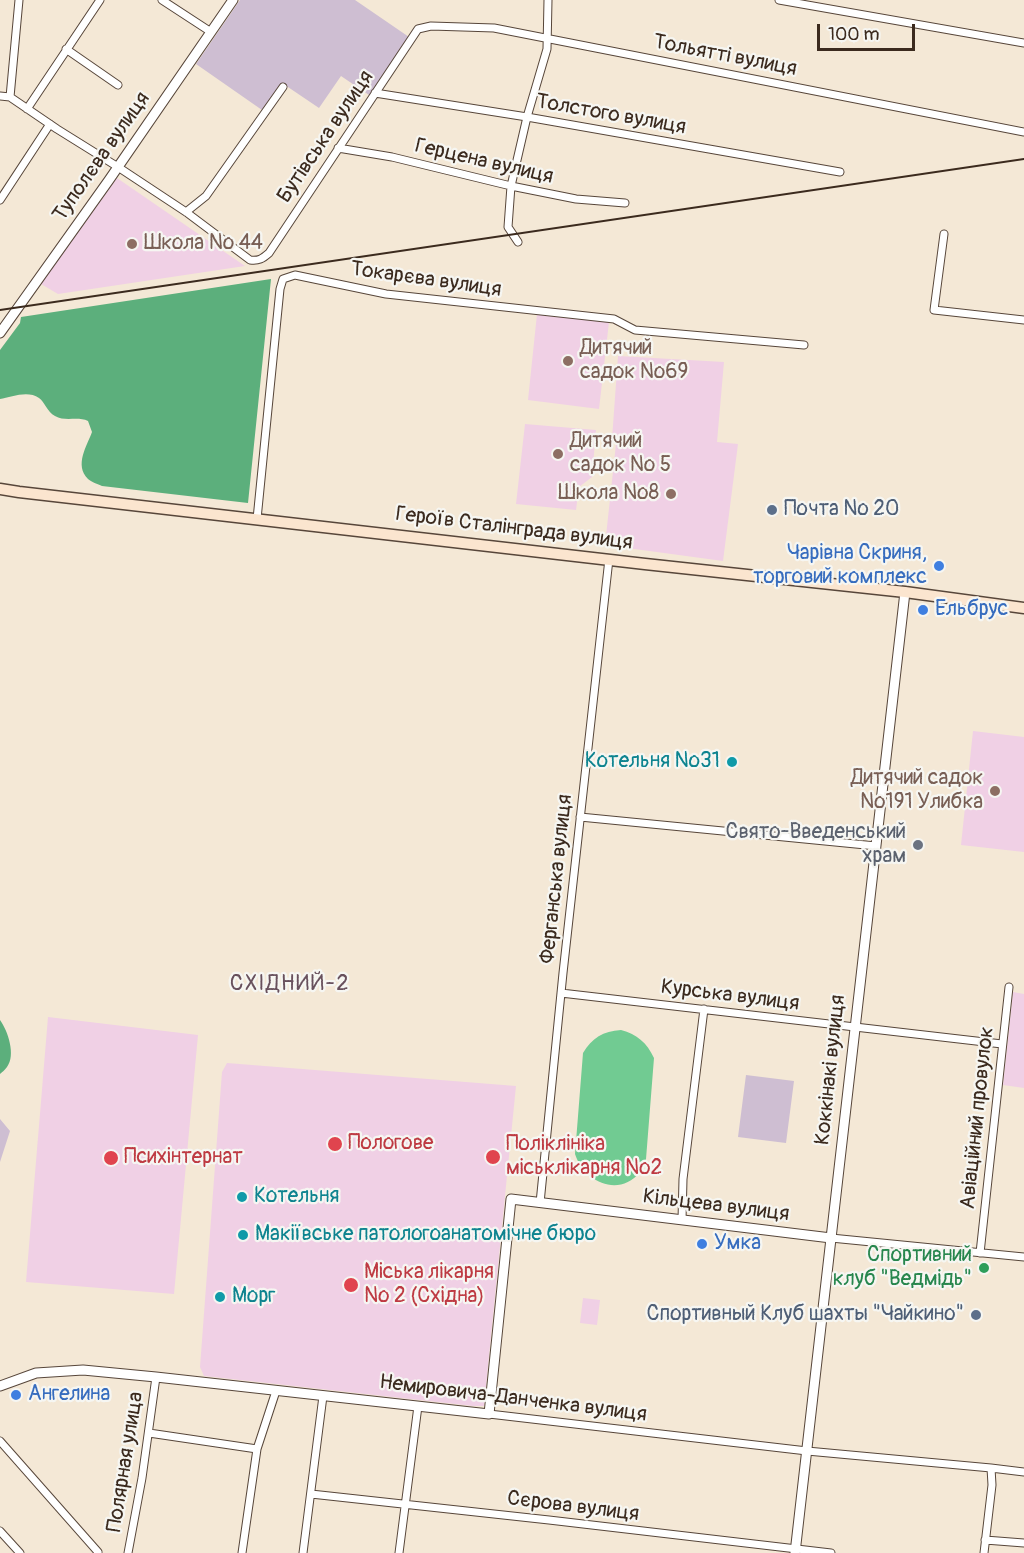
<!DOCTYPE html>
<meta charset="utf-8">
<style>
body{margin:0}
#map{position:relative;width:1024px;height:1553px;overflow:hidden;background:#f4e8d6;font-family:Pangolin,sans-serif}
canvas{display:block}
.scale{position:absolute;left:817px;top:24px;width:98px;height:27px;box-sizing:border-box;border:3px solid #3b2a1e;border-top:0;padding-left:8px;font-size:18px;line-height:21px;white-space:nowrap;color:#3b2a1e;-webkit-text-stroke:4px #f6f6f2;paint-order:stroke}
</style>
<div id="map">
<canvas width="1024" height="1553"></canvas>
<div class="scale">100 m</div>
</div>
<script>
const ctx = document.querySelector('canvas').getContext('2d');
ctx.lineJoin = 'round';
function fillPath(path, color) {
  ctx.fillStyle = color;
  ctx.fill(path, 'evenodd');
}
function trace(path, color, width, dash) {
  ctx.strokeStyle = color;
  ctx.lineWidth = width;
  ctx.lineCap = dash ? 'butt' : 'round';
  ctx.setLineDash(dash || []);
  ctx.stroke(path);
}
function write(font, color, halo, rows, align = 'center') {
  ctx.font = font + ' Pangolin,sans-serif';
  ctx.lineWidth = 4.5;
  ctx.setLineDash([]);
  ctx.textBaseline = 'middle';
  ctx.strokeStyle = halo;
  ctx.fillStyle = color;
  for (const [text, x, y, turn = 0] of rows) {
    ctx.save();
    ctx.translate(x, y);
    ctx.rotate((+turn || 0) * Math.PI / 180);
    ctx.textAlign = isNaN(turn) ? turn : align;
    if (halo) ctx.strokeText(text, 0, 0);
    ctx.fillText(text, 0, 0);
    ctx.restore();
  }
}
const built = new Path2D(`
 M 117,178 L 245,266 L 58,294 L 41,284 Z
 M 537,314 L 609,322 L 599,409 L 528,400 Z
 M 618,356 L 724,362 L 717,442 L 738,444 L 723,561 L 605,545 L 616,444 L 612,439 Z
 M 525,424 L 596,430 L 592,477 L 579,487 L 576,510 L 516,504 Z
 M 973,731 L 1024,737 L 1024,852 L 961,845 Z
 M 1013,992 L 1024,994 L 1024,1088 L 1003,1085 Z
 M 48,1017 L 198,1035 L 174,1294 L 26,1282 Z
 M 227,1063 L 516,1086 L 484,1406 L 473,1406 L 204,1376 L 200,1367 L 222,1072 Z
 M 583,1298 L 600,1300 L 597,1325 L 580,1323 Z`);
const industrial = new Path2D(`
 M 240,0 L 355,0 L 409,37 L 369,95 L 341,76 L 319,108 L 282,83 L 262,110 L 196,64 Z
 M 746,1075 L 794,1081 L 786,1143 L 738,1137 Z
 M 0,1119 L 10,1131 L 0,1162 Z`);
const green = new Path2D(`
 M 621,1030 C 637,1034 647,1043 654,1058 L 646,1159 C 644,1163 643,1168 640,1172 C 619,1198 584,1182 575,1154 L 583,1053 C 592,1038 603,1031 621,1030 Z`);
const forest = new Path2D(`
 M 271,279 L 248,503 L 102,486 C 98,484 91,482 88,479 C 74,465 87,446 92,432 L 88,421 C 78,416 65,422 55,416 C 47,412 45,402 39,398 C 28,390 11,397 0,399 L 0,350 L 20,323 L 21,317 Z
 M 0,1020 C 8,1031 16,1055 7,1067 C 5,1070 2,1072 0,1074 Z`);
const minor = new Path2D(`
 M 162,0 L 211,32
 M 779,0 L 1024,43
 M 66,49 L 118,85
 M 375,93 L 527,117 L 840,172
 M 0,96 L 10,97 L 57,129 L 118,167 L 186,212 L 250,260 C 259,261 262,259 269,253 L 418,29 L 431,26 L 494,28 L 1024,132
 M 10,97 L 19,0
 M 27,109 L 100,0
 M 338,148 L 392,157 L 511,186 L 576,199 L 625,203
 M 0,200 L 50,124
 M 186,212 L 206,196 L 283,87
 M 944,234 L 934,310 L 1024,320
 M 518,242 L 508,227 L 511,186 L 527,117 L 547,49 L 548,0
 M 257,519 L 280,289 L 283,279 L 295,275 L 386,294 L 614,319 L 635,330 L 804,345
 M 580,817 L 876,846
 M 561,993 L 1002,1044
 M 540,1203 L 563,973 L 609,559
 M 682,1220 L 683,1179 L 704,1009
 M 831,1238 L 1024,1257
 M 980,1253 L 1009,987
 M 489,1414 L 807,1451 L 991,1468 L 1024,1472
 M 149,1433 L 257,1449
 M 0,1441 L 98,1552
 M 311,1494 L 549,1520 L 831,1553
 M 0,1531 L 20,1553
 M 985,1540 L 1024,1543
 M 128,1553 L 142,1478 L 156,1377
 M 242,1553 L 257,1449 L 276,1391
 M 303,1553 L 323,1396
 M 399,1553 L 418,1406
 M 984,1553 L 992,1485 L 991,1468`);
const tertiary = new Path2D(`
 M 0,333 L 109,180 L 233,0
 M 0,1386 L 36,1373 L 83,1370 L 156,1377 L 489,1414 L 511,1199 L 831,1238
 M 795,1553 L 905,592`);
const secondary = new Path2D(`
 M 0,489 L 19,492 L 645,564 L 905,592 L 1024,608`);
const rail = new Path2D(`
 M 0,310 L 1024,159`);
const markers = [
 [132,244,6,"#8d6e63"],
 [568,361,6,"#8d6e63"],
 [558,454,6,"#8d6e63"],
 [671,494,6,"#8d6e63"],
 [772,510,6,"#5c6f8a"],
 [939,566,6,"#3f7fe0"],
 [923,610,6,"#3f7fe0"],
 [732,762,6,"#0f9aa8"],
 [995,791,6,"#8d6e63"],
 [918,845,6,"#6b7280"],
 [335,1144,8,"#e0444e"],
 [493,1157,8,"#e0444e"],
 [111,1158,8,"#e0444e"],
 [242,1197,6,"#0f9aa8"],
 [243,1235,6,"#0f9aa8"],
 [702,1244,6,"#3f7fe0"],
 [984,1268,6,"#2e9e5b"],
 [351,1285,8,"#e0444e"],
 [220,1297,6,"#0f9aa8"],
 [976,1315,6,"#5c6f8a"],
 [16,1395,6,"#3f7fe0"]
];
const streetNames = [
 ["Тольятті вулиця",725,56,11],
 ["Толстого вулиця",611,115,10],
 ["Бутівська вулиця",326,137,-56],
 ["Туполєва вулиця",102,157,-55],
 ["Герцена вулиця",484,162,13],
 ["Токарєва вулиця",426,280,8],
 ["Героїв Сталінграда вулиця",514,529,7],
 ["Ферганська вулиця",557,879,-84],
 ["Курська вулиця",730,996,7],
 ["Коккінакі вулиця",831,1070,-84],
 ["Авіаційний провулок",978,1118,-84],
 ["Кільцева вулиця",716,1206,7],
 ["Немировича-Данченка вулиця",513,1399,7],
 ["Полярная улица",126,1462,-81],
 ["Сєрова вулиця",573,1507,7]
];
const educationNames = [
 ["Школа № 44",144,244],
 ["Дитячий",580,349],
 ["садок №69",580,373],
 ["Дитячий",570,442],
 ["садок № 5",570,466],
 ["Школа №8",659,494,"right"],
 ["Дитячий садок",983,779,"right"],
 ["№191 Улибка",983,803,"right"]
];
const serviceNames = [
 ["Почта № 20",784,510],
 ["Спортивный Клуб шахты \"Чайкино\"",964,1315,"right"]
];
const shopNames = [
 ["Чарівна Скриня,",927,554,"right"],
 ["торговий комплекс",927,578,"right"],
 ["Ельбрус",935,610],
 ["Умка",714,1244],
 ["Ангелина",28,1395]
];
const cultureNames = [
 ["Котельня №31",720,762,"right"],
 ["Котельня",254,1197],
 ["Макіївське патологоанатомічне бюро",255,1235],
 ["Морг",232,1297]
];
const worshipNames = [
 ["Свято-Введенський",906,833],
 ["храм",906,857]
];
const healthNames = [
 ["Пологове",348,1144],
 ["Поліклініка",506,1145],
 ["міськлікарня №2",506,1169],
 ["Психінтернат",124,1158],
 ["Міська лікарня",364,1273],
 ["№ 2 (Східна)",364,1297]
];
const leisureNames = [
 ["Спортивний",972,1256],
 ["клуб \"Ведмідь\"",972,1280]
];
const neighbourhoodNames = [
 ["СХІДНИЙ-2",290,984]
];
fillPath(built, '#f0d0e5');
fillPath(industrial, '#cebed2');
fillPath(green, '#71cb92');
fillPath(forest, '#5caf7c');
trace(minor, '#57463a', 9);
trace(tertiary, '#57463a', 11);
trace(secondary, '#57463a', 13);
trace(minor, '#fff', 7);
trace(tertiary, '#fff', 9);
trace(secondary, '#fbe5cf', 10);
trace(rail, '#3b2a1e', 2);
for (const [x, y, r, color] of markers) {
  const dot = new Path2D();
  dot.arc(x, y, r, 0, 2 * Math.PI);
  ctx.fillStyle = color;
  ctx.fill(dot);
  trace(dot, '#f6f6f2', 2);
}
write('21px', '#3b2a1e', '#f6f6f2', streetNames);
write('21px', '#785e54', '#f6f6f2', educationNames, 'left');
write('21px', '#4e5e75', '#f6f6f2', serviceNames, 'left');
write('21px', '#366cbe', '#f6f6f2', shopNames, 'left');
write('21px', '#0d838f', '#f6f6f2', cultureNames, 'left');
write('21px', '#5b616d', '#f6f6f2', worshipNames, 'right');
write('21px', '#be3a42', '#f6f6f2', healthNames, 'left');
write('21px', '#27864d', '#f6f6f2', leisureNames, 'right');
ctx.letterSpacing = '1.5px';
write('22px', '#68505c', '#f6f6f2', neighbourhoodNames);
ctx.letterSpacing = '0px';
</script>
